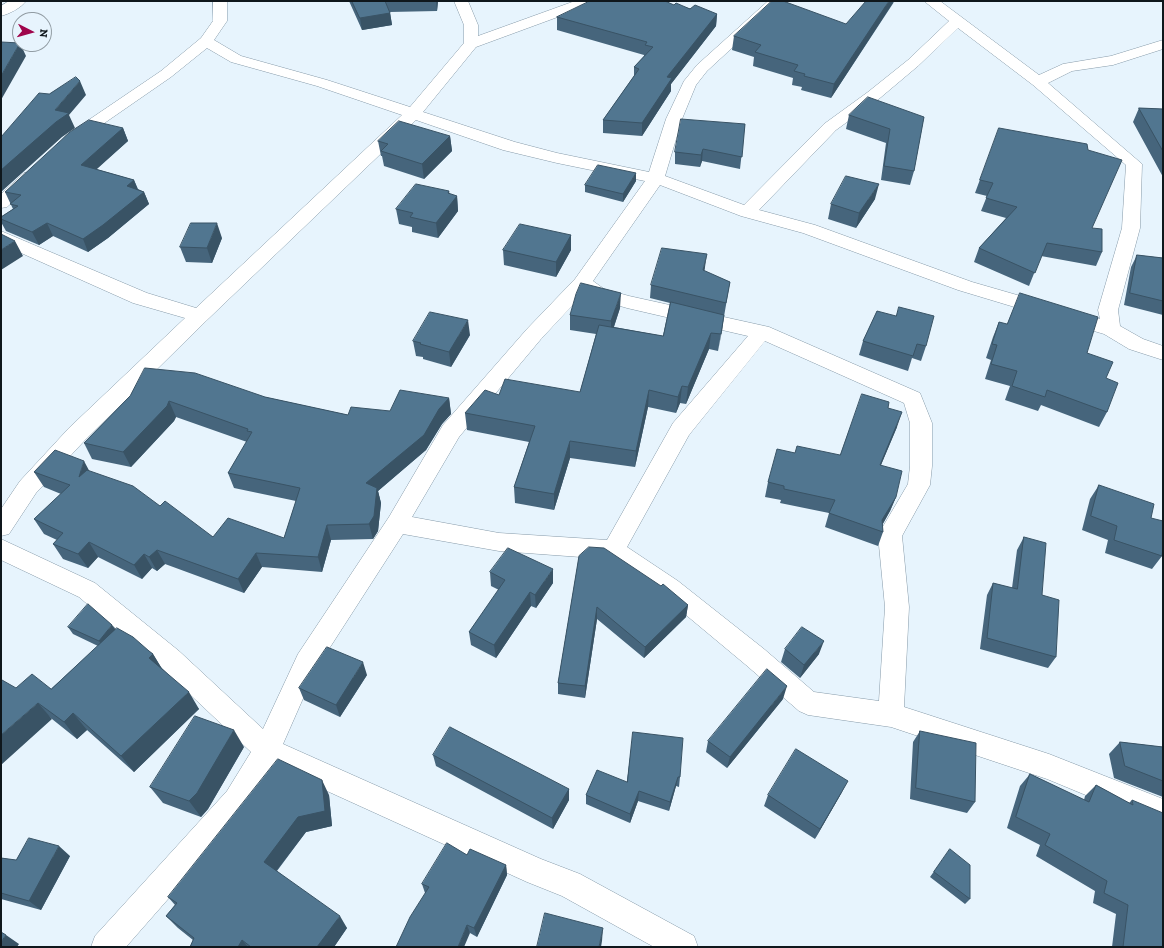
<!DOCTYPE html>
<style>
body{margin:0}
#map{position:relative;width:1164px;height:948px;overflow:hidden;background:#e7f4fd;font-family:"Zilla Slab",serif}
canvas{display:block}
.frame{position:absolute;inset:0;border:2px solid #0f171c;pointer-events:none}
.north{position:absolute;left:12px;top:12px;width:40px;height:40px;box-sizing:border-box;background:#e7f4fd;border:1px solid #919ca3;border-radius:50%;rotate:96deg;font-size:11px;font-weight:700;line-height:16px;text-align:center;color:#0f171c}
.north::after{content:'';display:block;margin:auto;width:14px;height:18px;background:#9f054b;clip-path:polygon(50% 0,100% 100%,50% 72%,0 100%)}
</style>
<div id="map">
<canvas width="1164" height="948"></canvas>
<div class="frame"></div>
<div class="north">N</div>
</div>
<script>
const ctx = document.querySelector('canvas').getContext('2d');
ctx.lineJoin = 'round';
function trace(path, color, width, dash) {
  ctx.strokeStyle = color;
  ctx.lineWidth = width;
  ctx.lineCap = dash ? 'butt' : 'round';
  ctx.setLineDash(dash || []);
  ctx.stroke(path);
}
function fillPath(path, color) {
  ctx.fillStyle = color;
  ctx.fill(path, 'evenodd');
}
const minor = new Path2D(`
 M 9,1 L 26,1 C 21,8 9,14 1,16 L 1,6 Z
 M 213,1 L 227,1 L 227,21 L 214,40 L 241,56 L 327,80 L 410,107 L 464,43 L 464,25 L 454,1 L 468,1 L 478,25 L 478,36 L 575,1 L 595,1 L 593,4 L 476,47 L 423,112 L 515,142 L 557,153 L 649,172 L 666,119 L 684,81 L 697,65 L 768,1 L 783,1 L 707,71 L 696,85 L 682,119 L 665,176 L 744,205 L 824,124 L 868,92 L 908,60 L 949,21 L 924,1 L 940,1 L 1039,75 L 1063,64 L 1111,56 L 1163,40 L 1163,49 L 1113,65 L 1072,71 L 1048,83 L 1142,164 L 1140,228 L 1118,310 L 1120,326 L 1143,339 L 1163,346 L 1163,360 L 1129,349 L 1104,334 L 958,290 L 803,233 L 741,216 L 660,185 L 593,281 L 604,289 L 629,296 L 769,327 L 920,393 L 932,423 L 932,466 L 930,485 L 902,536 L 909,607 L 904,707 L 1049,754 L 1163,799 L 1163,827 L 1047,779 L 891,727 L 808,715 L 799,711 L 746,665 L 662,595 L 608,559 L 499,551 L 403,534 L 316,669 L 283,744 L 541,859 L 580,874 L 694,936 L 698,947 L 654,947 L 562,896 L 527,882 L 272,766 L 247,809 L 126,947 L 91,947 L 95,936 L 227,791 L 251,752 L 161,667 L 79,597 L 1,560 L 1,539 L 95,583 L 179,651 L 263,729 L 298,654 L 389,517 L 443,425 L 527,329 L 575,279 L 645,181 L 557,163 L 503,150 L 416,120 L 206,321 L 85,440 L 36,493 L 9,534 L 1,536 L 1,509 L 20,481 L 69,428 L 185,318 L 133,303 L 1,244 L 1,231 L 147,293 L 196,308 L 402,115 L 317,86 L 231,62 L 207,48 L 171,77 L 77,142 L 71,144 L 65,142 L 63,139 L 65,136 L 161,71 L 201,38 L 213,21 ZM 958,28 L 1033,85 L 1126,165 L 1122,228 L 1098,310 L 1100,319 L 972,282 L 815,225 L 759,210 L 836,130 L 880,98 L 918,66 ZM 584,293 L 590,297 L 627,308 L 748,336 L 673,423 L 607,540 L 499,533 L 412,517 L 459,437 L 541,339 ZM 765,341 L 904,403 L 910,423 L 910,466 L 908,484 L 878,535 L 885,607 L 879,701 L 814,692 L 764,649 L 678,581 L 627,547 L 689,435 Z
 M 30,172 L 36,173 L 39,177 L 36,181 L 7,207 L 1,208 L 1,194 L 24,173 Z`);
const wall = new Path2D(`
 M 349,1 L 438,1 L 437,11 L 390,12 L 392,25 L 362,30 Z
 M 894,2 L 831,98 L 801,90 L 802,87 L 792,85 L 793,78 L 753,66 L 754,57 L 732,50 L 734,36 L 846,24 Z
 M 674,5 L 717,14 L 716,26 L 671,84 L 671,91 L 642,136 L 603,133 L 603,120 L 634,76 L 634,67 L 644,56 L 644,55 L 557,30 L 557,17 Z
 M 1139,108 L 1163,109 L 1163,177 L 1133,122 Z
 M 849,115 L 924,117 L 914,171 L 910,185 L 881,180 L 886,143 L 846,129 Z
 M 745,124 L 740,169 L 702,161 L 700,167 L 675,164 L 675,152 Z
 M 123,128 L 128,141 L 96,169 L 134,180 L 138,189 L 144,192 L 149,204 L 108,238 L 88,252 L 53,236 L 39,245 L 6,231 L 1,222 L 1,217 L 13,209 L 5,192 Z
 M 999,128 L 1092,228 L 1102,252 L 1096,266 L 1041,256 L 1029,286 L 974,262 L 979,248 L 1006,218 L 981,211 L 987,196 L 975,193 Z
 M 450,136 L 452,151 L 424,179 L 384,166 L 382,156 L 381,156 L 378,141 Z
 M 636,181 L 623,202 L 585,192 L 585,185 Z
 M 449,191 L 449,194 L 457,196 L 458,211 L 438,238 L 412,232 L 412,227 L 399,224 L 396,209 Z
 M 875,199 L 856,228 L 828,219 L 831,204 Z
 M 571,235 L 571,250 L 556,277 L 504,265 L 503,250 Z
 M 222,238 L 212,263 L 186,262 L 180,247 Z
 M 1137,255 L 1163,258 L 1163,315 L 1124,305 L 1131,267 Z
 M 705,267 L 704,271 L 730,282 L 718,351 L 709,349 L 686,404 L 680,403 L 676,413 L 648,407 L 635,467 L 570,458 L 554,510 L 515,503 L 514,487 L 529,442 L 467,430 L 465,413 L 499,395 L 580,392 L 596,334 L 570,330 L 570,315 L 620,308 L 614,327 L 663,336 L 670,303 L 650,298 L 651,285 Z
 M 877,311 L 926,346 L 921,361 L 912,358 L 908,371 L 859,355 L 863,341 Z
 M 999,322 L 1087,353 L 1106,378 L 1107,412 L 1099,427 L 1041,405 L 1038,411 L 1005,400 L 1010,386 L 985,379 L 991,360 L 986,358 L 993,337 Z
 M 470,335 L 451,367 L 423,359 L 423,357 L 416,356 L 413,341 Z
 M 130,396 L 265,397 L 348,415 L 390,411 L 449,398 L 451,414 L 442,424 L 426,450 L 378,491 L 381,503 L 378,531 L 373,539 L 331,540 L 322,572 L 262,567 L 244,593 L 165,564 L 157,571 L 152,568 L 142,579 L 98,557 L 88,568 L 63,559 L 53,544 L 57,540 L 44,534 L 34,519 L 61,494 L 44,487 L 34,472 L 89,471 L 160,506 L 213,537 L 284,538 L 296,501 L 234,488 L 228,473 L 247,442 L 176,417 L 174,421 L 131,467 L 92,459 L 84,443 Z
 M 888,408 L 897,427 L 881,465 L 896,497 L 890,511 L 882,525 L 883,532 L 878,546 L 825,527 L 829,513 L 780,503 L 781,500 L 765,497 L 768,482 L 795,453 L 840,455 Z
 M 1099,485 L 1151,518 L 1162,556 L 1152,569 L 1105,553 L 1108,540 L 1082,530 L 1090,499 Z
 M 1024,537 L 1042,595 L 1056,657 L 1048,668 L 980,649 L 987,595 L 993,583 L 1012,588 L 1017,550 Z
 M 579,556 L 688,605 L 686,617 L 644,658 L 597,619 L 585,698 L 558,694 L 558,683 Z
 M 490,572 L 553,583 L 536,608 L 531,606 L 496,658 L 471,645 L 469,632 L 499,590 L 491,586 Z
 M 68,627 L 116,630 L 153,654 L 162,669 L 199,709 L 134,772 L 87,730 L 77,739 L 52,719 L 16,688 L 51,689 L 98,646 L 73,634 Z
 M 785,649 L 819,654 L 800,678 L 781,662 Z
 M 367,675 L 340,717 L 304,700 L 299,688 Z
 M 783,699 L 727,768 L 706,752 L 708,741 Z
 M 920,731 L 975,802 L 967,813 L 910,799 L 913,742 Z
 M 633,732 L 680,777 L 679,787 L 676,786 L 669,811 L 638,801 L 630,823 L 586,804 L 586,795 L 627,782 Z
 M 1120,742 L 1163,747 L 1163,797 L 1114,778 L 1109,754 Z
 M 244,747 L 208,809 L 201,817 L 163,803 L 150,787 Z
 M 433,755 L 569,789 L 569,800 L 553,829 L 436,766 Z
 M 1030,774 L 1084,800 L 1085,796 L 1096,785 L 1129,803 L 1132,800 L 1163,947 L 1112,947 L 1116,914 L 1093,903 L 1095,891 L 1036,856 L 1040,845 L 1007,828 L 1020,786 Z
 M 842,792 L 815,839 L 764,806 L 768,795 Z
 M 329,795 L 332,826 L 306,832 L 277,871 L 347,928 L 334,947 L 190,947 L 193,940 L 178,928 L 166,916 L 175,905 L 168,897 Z
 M 950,849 L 970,899 L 965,904 L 930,877 Z
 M 467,855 L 506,865 L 507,875 L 477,937 L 470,933 L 425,893 L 422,884 Z
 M 70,856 L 41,910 L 1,899 L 1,858 L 16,860 Z`);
const shadedWall = new Path2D(`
 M 436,1 L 438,1 L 437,11 Z
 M 889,1 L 894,1 L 831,98 L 834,84 Z
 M 390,13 L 392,25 L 362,30 L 360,18 Z
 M 717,14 L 716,26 L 671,84 L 671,91 L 642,136 L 642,123 L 667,77 Z
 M 20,43 L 26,56 L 1,100 L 1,76 Z
 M 80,81 L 86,95 L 69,115 L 75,128 L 62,137 L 1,192 L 1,170 L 55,110 Z
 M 123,128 L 128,141 L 87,178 L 81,165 Z
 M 450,136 L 452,151 L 424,179 L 422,164 Z
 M 703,149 L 702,161 L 700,167 L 701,155 Z
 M 636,173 L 636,181 L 623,202 L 623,194 Z
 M 134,180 L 139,193 L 127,186 Z
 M 879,184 L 875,199 L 856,228 L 859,213 Z
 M 449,191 L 451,204 L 457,196 L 458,211 L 438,238 L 436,223 L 448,193 Z
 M 144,192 L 149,204 L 108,238 L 88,252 L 83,239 Z
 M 47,223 L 53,236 L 39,245 L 32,232 Z
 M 217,223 L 222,238 L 212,263 L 207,248 Z
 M 571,235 L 571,250 L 556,277 L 556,262 Z
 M 15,241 L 23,256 L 1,270 L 1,250 Z
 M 707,254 L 705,267 L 702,283 L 703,270 Z
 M 621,293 L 620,308 L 611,335 L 611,321 Z
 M 724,315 L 722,331 L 718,351 L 721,334 Z
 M 468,320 L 470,335 L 451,367 L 449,352 Z
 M 711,333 L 709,349 L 686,404 L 688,387 Z
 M 682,386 L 680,403 L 676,413 L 678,397 Z
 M 649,390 L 648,407 L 635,467 L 636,451 Z
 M 449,398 L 451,414 L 442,424 L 426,450 L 378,491 L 381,503 L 378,531 L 373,539 L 369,524 L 366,483 L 439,409 Z
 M 169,401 L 176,417 L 174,421 L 131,467 L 123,452 Z
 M 902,412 L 897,427 L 875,479 L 880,465 Z
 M 570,441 L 570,458 L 554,510 L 554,494 Z
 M 84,461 L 92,476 L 79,477 Z
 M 896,497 L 890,511 L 879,531 L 882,520 Z
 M 327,525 L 331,540 L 322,572 L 318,557 Z
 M 89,542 L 98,557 L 88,568 L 78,554 Z
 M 157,550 L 165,564 L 157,571 L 149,557 Z
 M 256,553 L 262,567 L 244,593 L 238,579 Z
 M 144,554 L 152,568 L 142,579 L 134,565 Z
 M 553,569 L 553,583 L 536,608 L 535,595 Z
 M 530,592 L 531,606 L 496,658 L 494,645 Z
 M 688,605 L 686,617 L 644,658 L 645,647 Z
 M 597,607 L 597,619 L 585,698 L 585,686 Z
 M 112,625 L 117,631 L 103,648 L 99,641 Z
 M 824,641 L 819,654 L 800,678 L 804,665 Z
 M 153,654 L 164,672 L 149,658 Z
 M 363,662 L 367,675 L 340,717 L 336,705 Z
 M 787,686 L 783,699 L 727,768 L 730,757 Z
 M 189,692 L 199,709 L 134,772 L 121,756 Z
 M 38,703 L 52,719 L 1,765 L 1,735 Z
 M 73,713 L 87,730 L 77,739 L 64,722 Z
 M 234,730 L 244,747 L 208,809 L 201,817 L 189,801 Z
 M 678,777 L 676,786 L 669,811 L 670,802 Z
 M 322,780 L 329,795 L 332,826 L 306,832 L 273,875 L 264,862 Z
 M 848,781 L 842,792 L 815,839 L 820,829 Z
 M 569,789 L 569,800 L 553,829 L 552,818 Z
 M 639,791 L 638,801 L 630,823 L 630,814 Z
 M 59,846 L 70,856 L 41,910 L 29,901 Z
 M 506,865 L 507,875 L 477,937 L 474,928 Z
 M 340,916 L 347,928 L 334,947 L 317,947 Z
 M 467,925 L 470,933 L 464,947 L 458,947 Z
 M 603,928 L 602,941 L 601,947 L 599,947 Z
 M 6,935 L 19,944 L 17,947 L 1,947 L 1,942 Z
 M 242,940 L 248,947 L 238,947 Z`);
const building = new Path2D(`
 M 352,1 L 385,1 L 390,13 L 360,18 Z
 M 590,1 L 665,1 L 674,5 L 676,3 L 690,9 L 695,5 L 717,14 L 667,77 L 672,78 L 642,123 L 603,120 L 639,69 L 634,67 L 653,47 L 645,45 L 647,42 L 557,17 Z
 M 772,1 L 783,1 L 846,24 L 866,1 L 889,1 L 834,84 L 804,76 L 805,74 L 794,71 L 798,65 L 755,52 L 761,45 L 734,36 Z
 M 1,42 L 20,43 L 1,76 Z
 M 76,77 L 80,81 L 55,110 L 69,113 L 56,122 L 1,170 L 1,137 L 39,93 L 49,94 Z
 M 868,97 L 924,117 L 914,171 L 884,166 L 890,129 L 849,115 Z
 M 1139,108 L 1163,109 L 1163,151 Z
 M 681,119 L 745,124 L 742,157 L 703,149 L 701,155 L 675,152 Z
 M 89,120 L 123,128 L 81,165 L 134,180 L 127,186 L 144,192 L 103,225 L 83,239 L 47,223 L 32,232 L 1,219 L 1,217 L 18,206 L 10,204 L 21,195 L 5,192 L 70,132 Z
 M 399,121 L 450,136 L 422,164 L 381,151 L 388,144 L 378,141 Z
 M 999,128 L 1087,144 L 1088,150 L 1122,160 L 1092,228 L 1102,229 L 1102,252 L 1047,243 L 1035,273 L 979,248 L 1017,207 L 986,198 L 993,183 L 980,180 Z
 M 598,165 L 636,173 L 623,194 L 585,185 Z
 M 846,176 L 879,184 L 859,213 L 831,204 Z
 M 416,184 L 449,191 L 448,193 L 457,196 L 436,223 L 410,217 L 413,213 L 396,209 Z
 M 191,223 L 217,223 L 207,248 L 180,247 Z
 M 520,224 L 571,235 L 556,262 L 503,250 Z
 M 1,234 L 15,241 L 1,250 Z
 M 662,248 L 707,254 L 703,270 L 730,282 L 726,303 L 651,285 Z
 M 1137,255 L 1163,258 L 1163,301 L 1130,293 Z
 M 581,283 L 621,293 L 611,321 L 570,315 L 576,294 Z
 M 1020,293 L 1098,317 L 1087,353 L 1113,362 L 1106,378 L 1118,383 L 1107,412 L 1047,390 L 1045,397 L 1012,386 L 1017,371 L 991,364 L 997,345 L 992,344 L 999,322 L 1007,324 Z
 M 671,302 L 724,315 L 721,334 L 711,333 L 688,387 L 682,386 L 678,397 L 649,390 L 636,451 L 570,441 L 554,494 L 514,487 L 535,426 L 465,413 L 485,390 L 499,395 L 505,379 L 580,392 L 599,325 L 663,336 Z
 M 899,307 L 934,316 L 926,346 L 917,344 L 913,356 L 863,341 L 877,311 L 896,316 Z
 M 430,312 L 468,320 L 449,352 L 420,344 L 421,343 L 413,341 Z
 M 145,368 L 195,373 L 265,397 L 348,415 L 351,407 L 390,411 L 400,390 L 449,398 L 439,409 L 424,435 L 366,483 L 377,488 L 374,516 L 369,524 L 327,525 L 318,557 L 256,553 L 238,579 L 157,550 L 149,557 L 144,554 L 134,565 L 89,542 L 78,554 L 53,544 L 63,533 L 34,519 L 70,485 L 34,472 L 55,450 L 84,461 L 79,477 L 87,470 L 133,486 L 160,506 L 165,501 L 213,537 L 228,518 L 284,538 L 300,488 L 228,473 L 252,432 L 247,431 L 248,429 L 169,401 L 167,406 L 123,452 L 84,443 L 130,396 Z
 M 862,394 L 889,402 L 888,408 L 902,412 L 880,465 L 902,471 L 896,497 L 882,520 L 883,532 L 829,513 L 835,500 L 784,489 L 784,486 L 768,482 L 777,449 L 795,453 L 797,446 L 840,455 Z
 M 1099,485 L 1154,504 L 1151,518 L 1163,521 L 1163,548 L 1162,556 L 1114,540 L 1117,526 L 1091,516 Z
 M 1024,537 L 1046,543 L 1042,595 L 1059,600 L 1056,657 L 987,638 L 993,583 L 1017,589 Z
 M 589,547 L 604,548 L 661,586 L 663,584 L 688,605 L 645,647 L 597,607 L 585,686 L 558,683 L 579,556 Z
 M 508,548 L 553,569 L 535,595 L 530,592 L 494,645 L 469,632 L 505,580 L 490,572 Z
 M 88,604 L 112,625 L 99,641 L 68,627 Z
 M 802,627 L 824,641 L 804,665 L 785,649 Z
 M 117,628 L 133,637 L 149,651 L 153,654 L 149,658 L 189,692 L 121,756 L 73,713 L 64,722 L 38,703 L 1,735 L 1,681 L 2,680 L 16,688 L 32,674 L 51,689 Z
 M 327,647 L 363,662 L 336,705 L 299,688 Z
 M 767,669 L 787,686 L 730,757 L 708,741 Z
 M 195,716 L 234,730 L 197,793 L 189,801 L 150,787 Z
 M 450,727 L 569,789 L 552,818 L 433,755 Z
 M 920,731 L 976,743 L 975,802 L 916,788 Z
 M 633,732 L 683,738 L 680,777 L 678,777 L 670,802 L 639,791 L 630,814 L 586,795 L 597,770 L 627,782 Z
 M 1120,742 L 1163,747 L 1163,781 L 1125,766 Z
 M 796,749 L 848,781 L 820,829 L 768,795 Z
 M 278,759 L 322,780 L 325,811 L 298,817 L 264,862 L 340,916 L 317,947 L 251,947 L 242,940 L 238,947 L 190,947 L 194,938 L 166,916 L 177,903 L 168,897 Z
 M 1030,774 L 1089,802 L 1096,785 L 1133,805 L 1132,800 L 1163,813 L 1163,947 L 1123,947 L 1128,905 L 1104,893 L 1107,881 L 1045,845 L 1050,834 L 1016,817 Z
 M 29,838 L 59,846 L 29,901 L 1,893 L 1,858 L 16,860 Z
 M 447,843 L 467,855 L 470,849 L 506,865 L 474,928 L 467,925 L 458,947 L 396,947 L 410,917 L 429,887 L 422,884 Z
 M 950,849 L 970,865 L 970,899 L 934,872 Z
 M 545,913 L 603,928 L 599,947 L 537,947 Z
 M 1,932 L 6,935 L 1,942 Z`);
trace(minor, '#869aa9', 1);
fillPath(minor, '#fff');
fillPath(wall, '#46657c');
fillPath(shadedWall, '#395365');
fillPath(building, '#517690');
trace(building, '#395365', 1);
</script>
